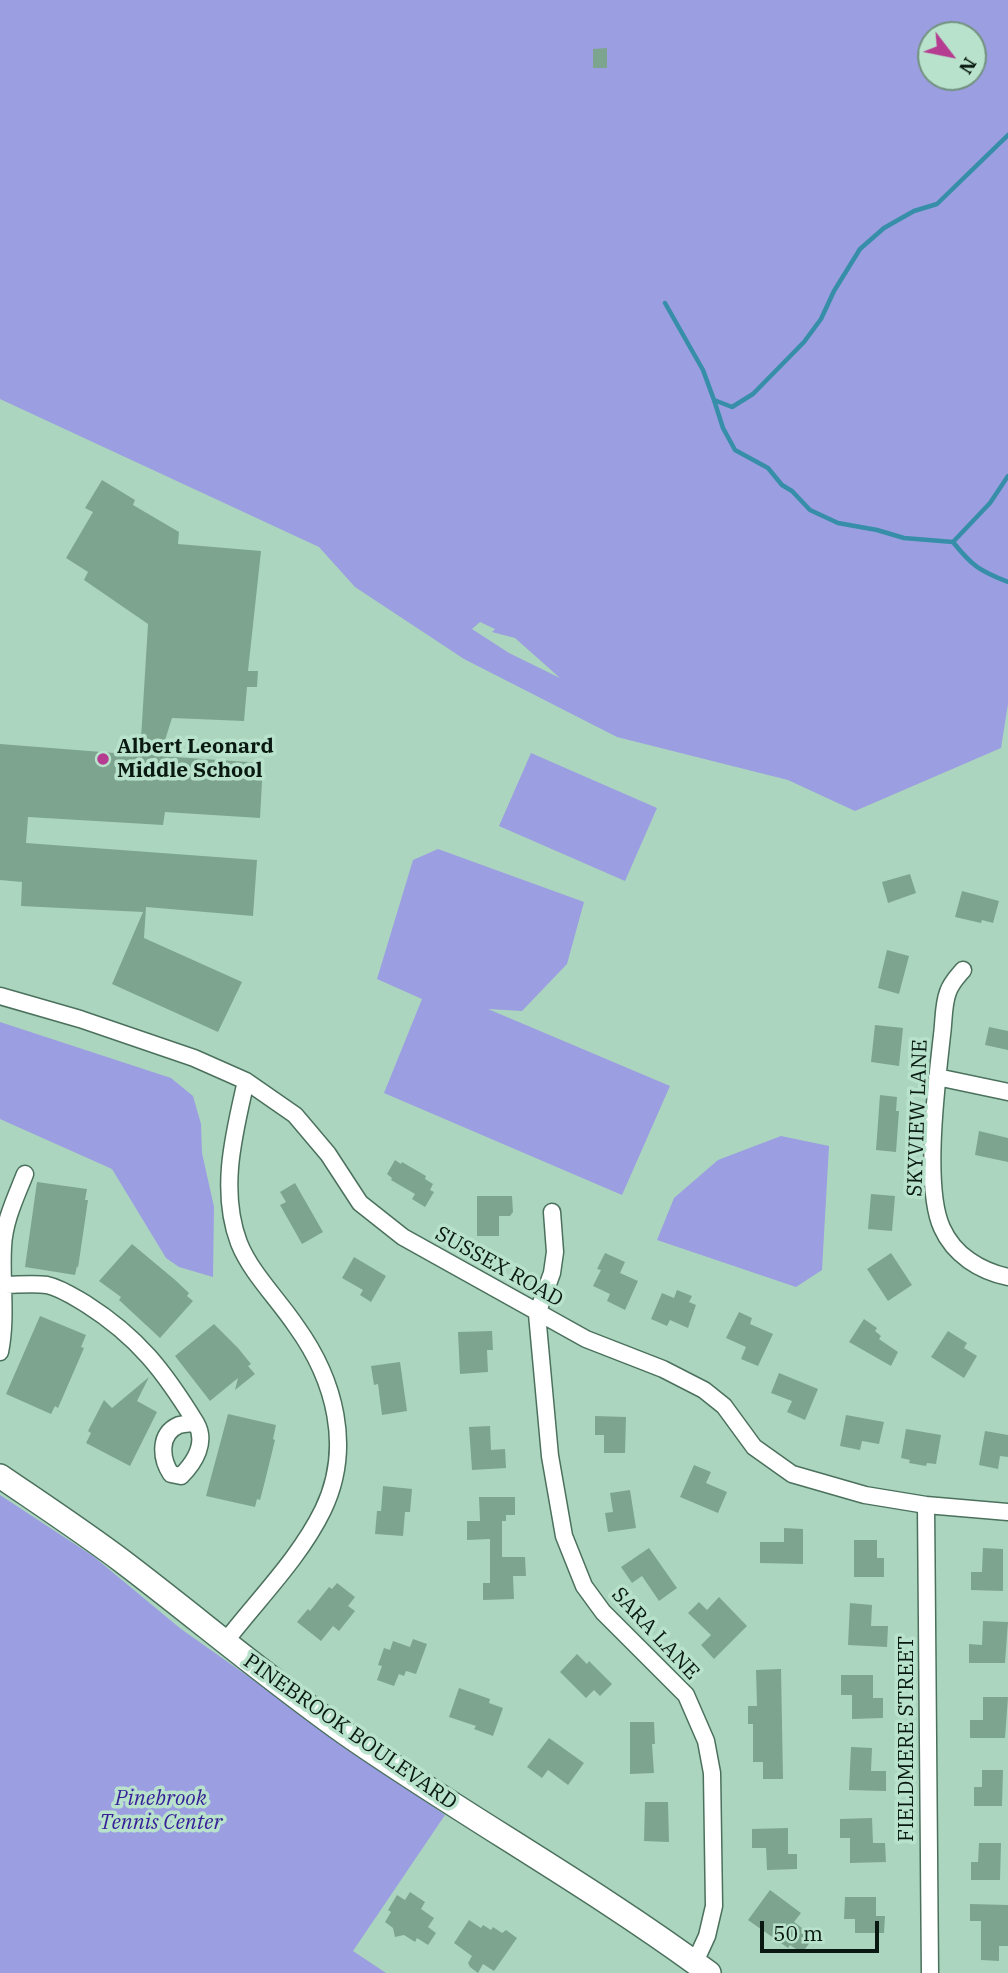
<!DOCTYPE html>
<style>
body{margin:0}
#map{position:relative;width:1008px;height:1973px;overflow:hidden;background:#acd5bf;font-family:"IBM Plex Serif",serif}
canvas{display:block}
.north{position:absolute;left:917px;top:21px;width:70px;height:70px;box-sizing:border-box;background:#b8e2cb;border:2px solid #729281;border-radius:50%;rotate:122deg;font-size:19px;font-weight:700;line-height:28px;text-align:center;color:#091911}
.north::after{content:'';display:block;margin:auto;width:24px;height:32px;background:#b53c91;clip-path:polygon(50% 0,100% 100%,50% 72%,0 100%)}
.scale{position:absolute;left:760px;top:1921px;width:119px;height:32px;box-sizing:border-box;border:4px solid #091911;border-top:0;padding-left:9px;font-size:21px;line-height:24px;white-space:nowrap;color:#091911;-webkit-text-stroke:5px #b8e2cb;paint-order:stroke}
</style>
<div id="map">
<canvas width="1008" height="1973"></canvas>
<div class="north">N</div>
<div class="scale">50 m</div>
</div>
<script>
const ctx = document.querySelector('canvas').getContext('2d');
ctx.lineJoin = 'round';
function fillPath(path, color) {
  ctx.fillStyle = color;
  ctx.fill(path, 'evenodd');
}
function trace(path, color, width, dash) {
  ctx.strokeStyle = color;
  ctx.lineWidth = width;
  ctx.lineCap = dash ? 'butt' : 'round';
  ctx.setLineDash(dash || []);
  ctx.stroke(path);
}
function write(font, color, halo, rows, align = 'center') {
  ctx.font = font + ' "IBM Plex Serif",serif';
  ctx.lineWidth = 7;
  ctx.setLineDash([]);
  ctx.textBaseline = 'middle';
  ctx.strokeStyle = halo;
  ctx.fillStyle = color;
  for (const [text, x, y, turn = 0] of rows) {
    ctx.save();
    ctx.translate(x, y);
    ctx.rotate((+turn || 0) * Math.PI / 180);
    ctx.textAlign = isNaN(turn) ? turn : align;
    if (halo) ctx.strokeText(text, 0, 0);
    ctx.fillText(text, 0, 0);
    ctx.restore();
  }
}
const green = new Path2D(`
 M 0,0 L 1008,0 L 1008,704 L 1001,748 L 855,811 L 788,780 L 617,737 L 464,659 L 355,587 L 319,547 L 0,399 ZM 931,35 L 973,35 L 973,77 L 931,77 ZM 480,622 L 495,629 L 492,632 L 515,638 L 560,678 L 509,653 L 472,629 Z
 M 531,753 L 657,808 L 625,881 L 499,826 Z
 M 438,849 L 584,902 L 567,964 L 522,1011 L 488,1009 L 670,1086 L 622,1195 L 384,1093 L 422,999 L 377,979 L 413,860 Z
 M 0,1022 L 171,1078 L 193,1096 L 201,1124 L 202,1153 L 214,1207 L 213,1277 L 179,1267 L 166,1258 L 112,1169 L 0,1119 Z
 M 781,1136 L 829,1146 L 822,1270 L 796,1287 L 657,1240 L 674,1198 L 718,1160 Z
 M 0,1495 L 93,1556 L 181,1629 L 445,1815 L 353,1951 L 386,1973 L 0,1973 Z`);
const stream = new Path2D(`
 M 665,303 L 703,370 L 714,400 L 732,407 L 753,394 L 804,342 L 821,319 L 834,291 L 860,249 L 884,228 L 914,211 L 937,204 L 1008,135
 M 714,400 L 723,428 L 735,450 L 768,468 L 782,485 L 792,491 L 810,510 L 838,523 L 877,530 L 904,538 L 953,542 L 990,503 L 1008,476
 M 953,542 C 972,566 980,571 1008,582`);
const building = new Path2D(`
 M 607,48 L 607,68 L 593,68 L 593,49 Z
 M 102,480 L 135,500 L 133,505 L 179,532 L 178,544 L 261,551 L 248,671 L 258,671 L 257,687 L 247,687 L 244,721 L 172,718 L 160,756 L 263,763 L 260,818 L 165,812 L 163,825 L 28,817 L 26,843 L 257,860 L 253,916 L 146,907 L 144,938 L 242,982 L 218,1032 L 112,984 L 143,912 L 21,906 L 22,882 L 0,880 L 0,744 L 140,755 L 148,624 L 84,580 L 88,572 L 66,558 L 93,512 L 85,508 Z
 M 910,874 L 916,893 L 888,903 L 882,882 Z
 M 962,891 L 999,901 L 993,923 L 982,920 L 981,923 L 955,917 Z
 M 887,950 L 909,956 L 899,994 L 878,988 Z
 M 875,1025 L 903,1028 L 899,1066 L 871,1062 Z
 M 989,1027 L 1008,1031 L 1008,1050 L 985,1045 Z
 M 880,1095 L 897,1097 L 896,1111 L 899,1111 L 896,1152 L 876,1150 Z
 M 979,1131 L 1008,1138 L 1008,1162 L 975,1155 Z
 M 395,1160 L 401,1164 L 402,1162 L 426,1176 L 425,1179 L 433,1184 L 430,1190 L 434,1192 L 425,1207 L 412,1199 L 415,1194 L 391,1180 L 392,1178 L 387,1174 Z
 M 37,1182 L 87,1189 L 85,1200 L 88,1200 L 78,1268 L 77,1266 L 75,1275 L 25,1267 Z
 M 295,1183 L 323,1232 L 302,1244 L 280,1205 L 286,1202 L 280,1192 Z
 M 871,1194 L 895,1196 L 892,1231 L 868,1229 Z
 M 477,1196 L 512,1196 L 513,1212 L 510,1216 L 499,1216 L 499,1236 L 477,1236 Z
 M 132,1244 L 174,1279 L 189,1293 L 187,1296 L 193,1301 L 160,1338 L 119,1300 L 121,1297 L 99,1281 Z
 M 605,1253 L 625,1262 L 620,1273 L 638,1281 L 625,1310 L 607,1301 L 610,1294 L 593,1286 L 601,1270 L 597,1269 Z
 M 891,1253 L 912,1285 L 888,1301 L 867,1269 Z
 M 354,1257 L 386,1276 L 371,1302 L 360,1295 L 363,1290 L 342,1278 Z
 M 677,1290 L 692,1296 L 689,1302 L 696,1305 L 688,1328 L 670,1320 L 667,1326 L 651,1319 L 662,1293 L 674,1298 Z
 M 739,1312 L 752,1318 L 750,1324 L 773,1334 L 758,1366 L 741,1359 L 746,1347 L 726,1338 Z
 M 40,1316 L 86,1335 L 81,1347 L 84,1348 L 68,1385 L 58,1408 L 55,1406 L 51,1414 L 6,1394 Z
 M 864,1319 L 877,1328 L 875,1331 L 881,1336 L 879,1339 L 898,1352 L 891,1366 L 849,1342 Z
 M 214,1324 L 238,1348 L 251,1364 L 248,1366 L 255,1374 L 235,1390 L 238,1378 L 210,1401 L 175,1356 Z
 M 492,1331 L 493,1350 L 487,1350 L 488,1372 L 460,1374 L 458,1332 Z
 M 948,1331 L 967,1343 L 964,1348 L 977,1356 L 964,1378 L 931,1357 Z
 M 400,1362 L 407,1411 L 382,1415 L 378,1384 L 374,1385 L 371,1366 Z
 M 779,1373 L 818,1389 L 805,1420 L 787,1412 L 792,1401 L 771,1393 Z
 M 149,1377 L 137,1401 L 157,1412 L 130,1466 L 86,1443 L 91,1433 L 88,1431 L 104,1400 L 112,1408 Z
 M 228,1414 L 276,1425 L 273,1439 L 275,1440 L 265,1481 L 260,1500 L 257,1499 L 255,1507 L 206,1496 Z
 M 846,1415 L 884,1422 L 879,1444 L 862,1441 L 860,1450 L 840,1446 Z
 M 595,1416 L 626,1417 L 625,1453 L 604,1453 L 604,1435 L 595,1435 Z
 M 490,1426 L 491,1450 L 505,1449 L 506,1468 L 472,1470 L 469,1427 Z
 M 906,1429 L 941,1435 L 936,1464 L 927,1463 L 926,1466 L 909,1463 L 910,1460 L 901,1458 Z
 M 985,1431 L 1008,1435 L 1008,1457 L 1000,1456 L 998,1469 L 979,1465 Z
 M 694,1465 L 711,1472 L 706,1483 L 727,1492 L 718,1513 L 680,1497 Z
 M 383,1486 L 412,1489 L 410,1512 L 405,1512 L 403,1536 L 375,1534 L 377,1511 L 381,1511 Z
 M 630,1490 L 636,1528 L 608,1532 L 605,1513 L 613,1512 L 610,1493 Z
 M 479,1497 L 515,1497 L 515,1515 L 506,1515 L 506,1521 L 502,1521 L 502,1557 L 525,1557 L 526,1576 L 513,1576 L 514,1599 L 483,1600 L 483,1583 L 490,1583 L 490,1539 L 467,1540 L 467,1521 L 480,1521 Z
 M 784,1528 L 803,1529 L 803,1564 L 760,1563 L 760,1542 L 784,1542 Z
 M 854,1540 L 877,1540 L 877,1558 L 884,1558 L 884,1577 L 854,1577 Z
 M 649,1548 L 677,1588 L 659,1601 L 642,1576 L 632,1583 L 621,1567 Z
 M 983,1548 L 1003,1549 L 1003,1591 L 971,1590 L 971,1572 L 982,1572 Z
 M 337,1583 L 355,1597 L 348,1606 L 355,1611 L 339,1631 L 333,1626 L 321,1641 L 297,1622 L 308,1609 L 310,1611 L 329,1587 L 332,1589 Z
 M 719,1597 L 747,1626 L 714,1659 L 701,1645 L 711,1635 L 688,1613 L 699,1602 L 707,1610 Z
 M 850,1603 L 872,1605 L 871,1626 L 888,1626 L 887,1647 L 848,1645 Z
 M 983,1621 L 1008,1622 L 1005,1663 L 969,1663 L 969,1644 L 982,1645 Z
 M 413,1639 L 427,1644 L 416,1674 L 406,1671 L 404,1676 L 399,1674 L 394,1686 L 377,1680 L 382,1666 L 378,1665 L 384,1648 L 390,1650 L 393,1641 L 410,1647 Z
 M 577,1654 L 587,1664 L 589,1661 L 612,1684 L 600,1696 L 594,1690 L 586,1698 L 560,1672 Z
 M 781,1669 L 783,1779 L 763,1779 L 763,1762 L 753,1762 L 753,1724 L 748,1724 L 748,1706 L 757,1706 L 756,1670 Z
 M 841,1675 L 873,1675 L 873,1698 L 883,1698 L 883,1718 L 852,1719 L 852,1695 L 841,1695 Z
 M 459,1688 L 490,1699 L 489,1703 L 503,1708 L 493,1736 L 474,1729 L 476,1726 L 449,1717 Z
 M 983,1697 L 1008,1697 L 1005,1738 L 970,1738 L 970,1720 L 983,1720 Z
 M 630,1722 L 654,1722 L 655,1744 L 652,1744 L 654,1773 L 630,1774 Z
 M 549,1738 L 584,1763 L 568,1785 L 548,1770 L 542,1778 L 527,1767 Z
 M 851,1747 L 872,1748 L 871,1771 L 886,1771 L 886,1791 L 849,1790 Z
 M 982,1770 L 1003,1770 L 1002,1806 L 974,1806 L 974,1787 L 982,1787 Z
 M 645,1802 L 668,1802 L 669,1842 L 644,1841 Z
 M 872,1818 L 873,1843 L 885,1843 L 886,1862 L 850,1863 L 850,1838 L 840,1838 L 840,1819 Z
 M 788,1828 L 788,1854 L 797,1854 L 797,1869 L 767,1870 L 766,1848 L 752,1848 L 752,1829 Z
 M 979,1843 L 1001,1843 L 1000,1880 L 971,1880 L 971,1862 L 978,1862 Z
 M 770,1890 L 801,1913 L 794,1922 L 814,1937 L 802,1953 L 790,1945 L 788,1948 L 748,1920 Z
 M 410,1892 L 425,1902 L 421,1909 L 434,1918 L 428,1927 L 436,1933 L 428,1945 L 417,1938 L 415,1942 L 404,1935 L 395,1937 L 393,1928 L 385,1922 L 391,1912 L 388,1910 L 397,1895 L 405,1900 Z
 M 845,1897 L 876,1897 L 876,1916 L 885,1916 L 884,1933 L 855,1933 L 855,1919 L 844,1919 Z
 M 970,1904 L 1008,1905 L 1008,1946 L 999,1946 L 999,1961 L 981,1960 L 981,1921 L 970,1921 Z
 M 469,1920 L 481,1928 L 483,1925 L 491,1930 L 493,1927 L 502,1933 L 506,1930 L 517,1938 L 494,1971 L 483,1964 L 478,1973 L 470,1967 L 468,1963 L 472,1956 L 454,1943 Z`);
const street = new Path2D(`
 M 963,970 C 957,977 951,983 948,992 C 943,1005 944,1021 942,1035 C 937,1081 923,1187 942,1228 C 954,1255 980,1271 1008,1277
 M 0,996 L 80,1019 L 194,1058 L 246,1081 L 295,1115 L 328,1154 L 360,1203 L 403,1237 L 586,1339 L 663,1369 L 704,1390 L 724,1406 L 754,1447 L 792,1474 L 865,1495 L 926,1505 L 1008,1512
 M 937,1077 L 1008,1092
 M 552,1212 L 555,1252 L 552,1273 L 537,1314 L 550,1456 L 564,1536 L 584,1586 L 603,1612 L 686,1695 L 706,1741 L 712,1773 L 714,1906 L 707,1936 L 695,1962
 M 3,1285 C 17,1285 33,1283 47,1285 C 61,1288 74,1297 86,1304 C 138,1337 164,1371 196,1423
 M 0,1352 C 7,1317 1,1282 3,1247 C 4,1221 16,1197 25,1174
 M 196,1423 C 207,1442 195,1462 181,1476 L 171,1474 C 161,1459 158,1434 179,1425 C 184,1424 191,1423 196,1423 Z
 M 926,1505 L 930,1973
 M 225,1642 C 258,1599 299,1559 323,1510 C 353,1448 335,1380 296,1326 C 278,1299 251,1273 239,1243 C 219,1190 234,1134 246,1081`);
const secondary = new Path2D(`
 M 0,1476 C 41,1504 82,1531 122,1561 C 197,1618 270,1680 348,1735 C 466,1817 593,1887 709,1973`);
const markers = [
 [103,759,7,"#b53c91"]
];
const poiNames = [
 ["Albert Leonard",117,747],
 ["Middle School",117,771]
];
const streetNames = [
 ["SKYVIEW LANE",918,1118,-88],
 ["SUSSEX ROAD",499,1267,29],
 ["SARA LANE",655,1634,47],
 ["PINEBROOK BOULEVARD",350,1732,35],
 ["FIELDMERE STREET",907,1739,-90]
];
const parkNames = [
 ["Pinebrook",161,1799],
 ["Tennis Center",161,1823]
];
fillPath(green, '#9b9ee0');
trace(stream, '#378ea8', 4.5);
fillPath(building, '#7da48f');
trace(street, '#4b715d', 19);
trace(secondary, '#4b715d', 26);
trace(street, '#fff', 16);
trace(secondary, '#fff', 23);
for (const [x, y, r, color] of markers) {
  const dot = new Path2D();
  dot.arc(x, y, r, 0, 2 * Math.PI);
  ctx.fillStyle = color;
  ctx.fill(dot);
  trace(dot, '#b8e2cb', 2.5);
}
write('bold 21px', '#091911', '#b8e2cb', poiNames, 'left');
write('21px', '#091911', '#b8e2cb', streetNames);
write('italic 21px', '#371f98', '#b8e2cb', parkNames);
</script>
